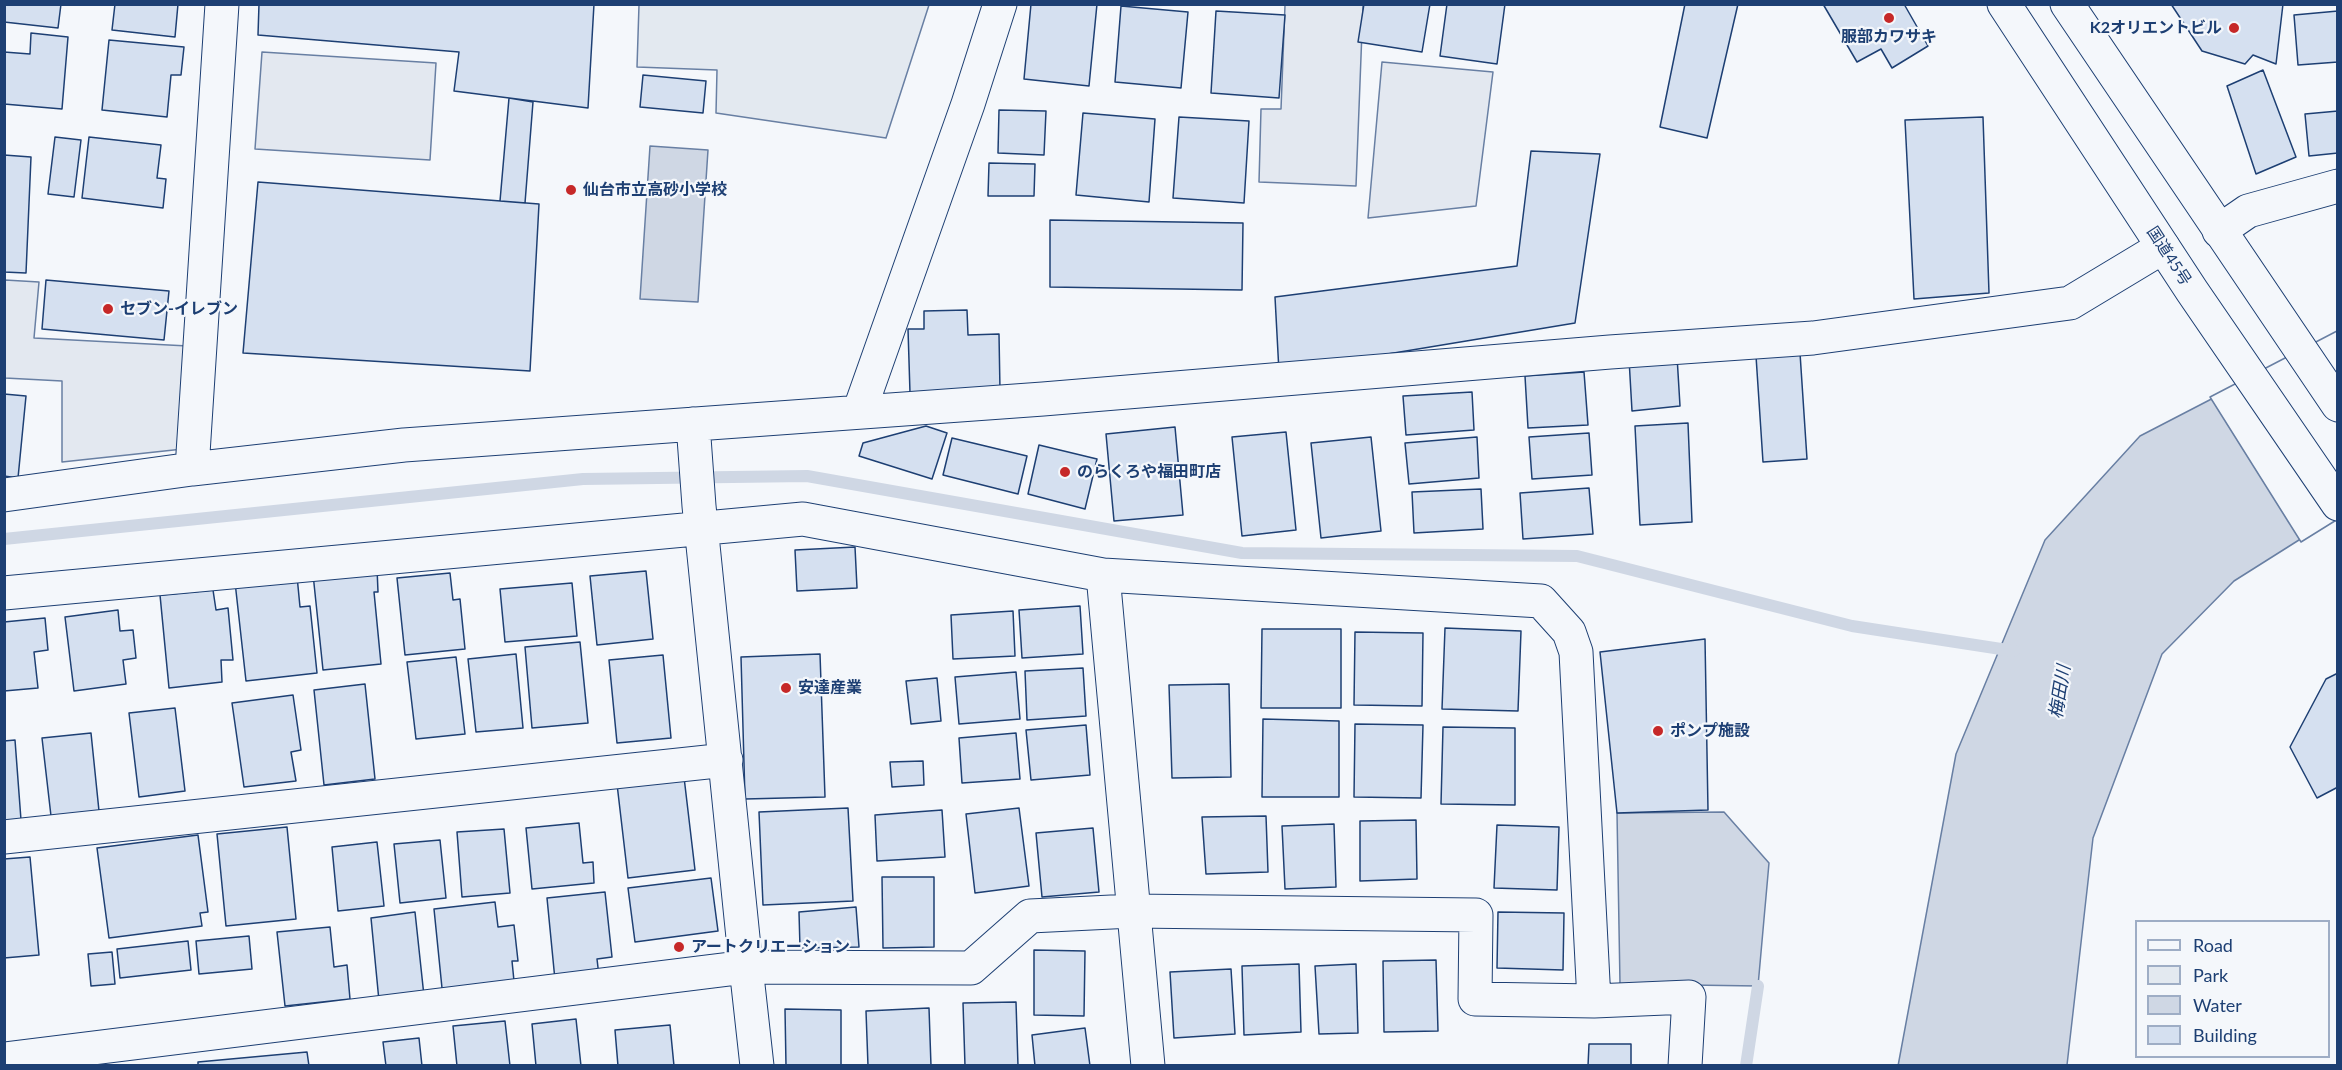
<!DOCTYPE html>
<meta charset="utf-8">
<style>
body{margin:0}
#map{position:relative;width:2342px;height:1070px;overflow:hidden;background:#f4f7fb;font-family:Lato,sans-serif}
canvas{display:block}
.frame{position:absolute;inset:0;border:6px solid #1d3f73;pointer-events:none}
.legend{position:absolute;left:2135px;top:920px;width:195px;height:138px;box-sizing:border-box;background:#f4f7fb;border:2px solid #9eadc5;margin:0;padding:8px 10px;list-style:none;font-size:18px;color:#1d3f73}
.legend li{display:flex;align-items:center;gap:12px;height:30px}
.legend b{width:30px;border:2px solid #9eadc5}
</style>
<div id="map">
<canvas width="2342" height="1070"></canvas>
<div class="frame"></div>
<ul class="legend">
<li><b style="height:8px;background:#f4f7fb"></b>Road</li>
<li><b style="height:16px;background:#e3e9f0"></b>Park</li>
<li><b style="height:16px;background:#cfd7e4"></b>Water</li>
<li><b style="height:16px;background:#d5e0f0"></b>Building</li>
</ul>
</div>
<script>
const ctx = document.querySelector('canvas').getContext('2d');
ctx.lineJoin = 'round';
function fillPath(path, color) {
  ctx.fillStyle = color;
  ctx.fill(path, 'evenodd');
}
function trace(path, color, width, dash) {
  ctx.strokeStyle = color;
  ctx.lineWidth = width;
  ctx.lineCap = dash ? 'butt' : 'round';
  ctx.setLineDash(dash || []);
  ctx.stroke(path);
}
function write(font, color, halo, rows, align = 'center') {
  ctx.font = font + ' Lato,"Noto Sans JP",sans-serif';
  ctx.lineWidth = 4.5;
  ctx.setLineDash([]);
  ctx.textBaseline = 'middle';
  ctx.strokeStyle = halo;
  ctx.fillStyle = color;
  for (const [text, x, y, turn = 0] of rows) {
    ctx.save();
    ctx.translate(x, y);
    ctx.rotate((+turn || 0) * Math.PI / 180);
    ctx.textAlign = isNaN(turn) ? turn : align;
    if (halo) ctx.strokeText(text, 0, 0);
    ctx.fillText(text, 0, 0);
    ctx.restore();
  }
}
const green = new Path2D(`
 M 639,5 L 639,4 L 929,5 L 886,138 L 716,113 L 717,70 L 637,67 Z`);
const parking = new Path2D(`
 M 1285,5 L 1363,5 L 1356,186 L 1259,182 L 1261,109 L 1281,109 Z
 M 262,52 L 436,63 L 430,160 L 255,149 Z
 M 1382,62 L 1493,72 L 1476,206 L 1368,218 Z
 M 5,280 L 39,282 L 34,338 L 188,346 L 183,449 L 62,462 L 62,381 L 5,378 Z`);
const water = new Path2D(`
 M 650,146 L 708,150 L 698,302 L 640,299 Z
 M 2337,334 L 2337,516 L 2234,581 L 2162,654 L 2093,838 L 2067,1065 L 1898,1066 L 1956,754 L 2045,540 L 2140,436 Z
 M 1724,812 L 1769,863 L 1758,986 L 1620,984 L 1617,813 Z`);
const pier = new Path2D(`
 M 2337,331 L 2338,519 L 2301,542 L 2210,397 Z`);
const stream = new Path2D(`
 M 4,539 L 583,479 L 807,476 L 1242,553 L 1577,556 L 1852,626 L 2014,651
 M 1746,1066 L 1758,986`);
const building = new Path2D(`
 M 4,4 L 61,4 L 58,28 L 4,22 Z
 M 115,4 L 178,4 L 175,37 L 112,30 Z
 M 259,4 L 594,4 L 588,108 L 454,91 L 459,52 L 258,35 Z
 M 1031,4 L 1097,4 L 1089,86 L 1024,79 Z
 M 1364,4 L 1430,4 L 1422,52 L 1358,42 Z
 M 1447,4 L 1505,4 L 1497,64 L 1440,56 Z
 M 1685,4 L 1738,4 L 1707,138 L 1660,127 Z
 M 1823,4 L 1904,4 L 1928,46 L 1892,68 L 1881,49 L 1857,62 Z
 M 2171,4 L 2283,4 L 2276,64 L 2253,55 L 2245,64 L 2202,51 Z
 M 1121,6 L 1188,12 L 1181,88 L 1115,82 Z
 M 1216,11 L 1285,15 L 1279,98 L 1211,93 Z
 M 2338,11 L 2338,62 L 2298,65 L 2294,15 Z
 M 31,33 L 68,37 L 62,109 L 4,104 L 4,52 L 30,54 Z
 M 109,40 L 184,47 L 181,75 L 171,75 L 167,117 L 102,110 Z
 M 2263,70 L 2296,157 L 2256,174 L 2227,86 Z
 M 643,75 L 706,81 L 703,113 L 640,107 Z
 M 509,98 L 533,102 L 525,203 L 500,201 Z
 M 999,110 L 1046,111 L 1044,155 L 998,153 Z
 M 2338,111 L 2338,153 L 2309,156 L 2305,114 Z
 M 1083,113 L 1155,119 L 1149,202 L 1076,195 Z
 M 1179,117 L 1249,121 L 1244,203 L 1173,198 Z
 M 1983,117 L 1989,293 L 1914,299 L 1905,120 Z
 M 55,137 L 81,140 L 74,197 L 48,194 Z
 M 89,137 L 161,145 L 157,178 L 166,179 L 163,208 L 82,198 Z
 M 1531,151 L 1600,154 L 1575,323 L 1279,372 L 1275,297 L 1517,266 Z
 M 4,155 L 31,157 L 26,273 L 4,272 Z
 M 989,163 L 1035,164 L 1034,196 L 988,196 Z
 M 258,182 L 539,204 L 530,371 L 243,353 Z
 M 1050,220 L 1243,223 L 1242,290 L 1050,287 Z
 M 46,280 L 169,291 L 164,340 L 42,329 Z
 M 967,310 L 968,335 L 999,334 L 1000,391 L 910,393 L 908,329 L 924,329 L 924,311 Z
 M 1800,353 L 1807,459 L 1763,462 L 1756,356 Z
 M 1677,356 L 1680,406 L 1632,411 L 1629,359 Z
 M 1584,372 L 1588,425 L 1528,428 L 1525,376 Z
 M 1472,392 L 1474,430 L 1406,435 L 1403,396 Z
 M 4,394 L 26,396 L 18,478 L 4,476 Z
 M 1688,423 L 1692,522 L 1640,525 L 1635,426 Z
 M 926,426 L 947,433 L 932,479 L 859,456 L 863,443 Z
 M 1175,427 L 1183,515 L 1114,521 L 1106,434 Z
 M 1286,432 L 1296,530 L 1242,536 L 1232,437 Z
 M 1589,433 L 1592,475 L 1532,479 L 1529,437 Z
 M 1371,437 L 1381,531 L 1321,538 L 1311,443 Z
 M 1477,437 L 1479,478 L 1409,484 L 1405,443 Z
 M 952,438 L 1027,456 L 1018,494 L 943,475 Z
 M 1039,445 L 1097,459 L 1085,509 L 1028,494 Z
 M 1589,488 L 1593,534 L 1523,539 L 1520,493 Z
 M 1481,489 L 1483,529 L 1414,533 L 1412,492 Z
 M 855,547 L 857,588 L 797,591 L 795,550 Z
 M 377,568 L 378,592 L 374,592 L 381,664 L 323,670 L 313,574 Z
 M 646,571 L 653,639 L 597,645 L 590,576 Z
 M 450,573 L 453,600 L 460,599 L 465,649 L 405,655 L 397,578 Z
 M 297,576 L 300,607 L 310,606 L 317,673 L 246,681 L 235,582 Z
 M 572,583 L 577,636 L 505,642 L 500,589 Z
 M 213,590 L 216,610 L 228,608 L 233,660 L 221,660 L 222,682 L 169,688 L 160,595 Z
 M 1080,606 L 1083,654 L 1022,658 L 1019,610 Z
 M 118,610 L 120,631 L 133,630 L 136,658 L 123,660 L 126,684 L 74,691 L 65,617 Z
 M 1013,611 L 1015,656 L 953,659 L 951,615 Z
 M 45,618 L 48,650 L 34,652 L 38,688 L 4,691 L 4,622 Z
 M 1445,628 L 1521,631 L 1518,711 L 1442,709 Z
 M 1262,629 L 1341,629 L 1341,708 L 1261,708 Z
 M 1355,632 L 1423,633 L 1422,706 L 1354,705 Z
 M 1705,639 L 1708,810 L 1617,813 L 1600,652 Z
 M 580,642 L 588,723 L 532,728 L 525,647 Z
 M 516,654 L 523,728 L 476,732 L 468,659 Z
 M 820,654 L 825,797 L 745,799 L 741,657 Z
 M 663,655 L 671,738 L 617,743 L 609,660 Z
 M 456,657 L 465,734 L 416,739 L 407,662 Z
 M 1083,668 L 1086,716 L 1027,720 L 1025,671 Z
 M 1016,672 L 1020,719 L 959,724 L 955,677 Z
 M 2338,673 L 2338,787 L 2317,798 L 2290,747 L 2326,679 Z
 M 937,678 L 941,721 L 911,724 L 906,681 Z
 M 365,684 L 375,779 L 324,785 L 314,690 Z
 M 1229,684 L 1231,777 L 1172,778 L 1169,685 Z
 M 293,695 L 301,750 L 291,752 L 296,781 L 244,787 L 232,703 Z
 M 175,708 L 185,791 L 139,797 L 129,713 Z
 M 1263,719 L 1339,721 L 1339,797 L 1262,797 Z
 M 1355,724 L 1423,725 L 1421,798 L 1354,797 Z
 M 1086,725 L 1090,775 L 1031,780 L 1026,730 Z
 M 1443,727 L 1515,728 L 1515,805 L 1441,804 Z
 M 91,733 L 99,811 L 51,816 L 42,738 Z
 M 1016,733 L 1020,779 L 962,783 L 959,738 Z
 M 15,740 L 21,820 L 4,822 L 4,741 Z
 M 923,761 L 924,785 L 892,787 L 890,762 Z
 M 684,777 L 695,870 L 628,878 L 617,784 Z
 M 848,808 L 853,901 L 763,905 L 759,812 Z
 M 1019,808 L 1029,886 L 975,893 L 966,814 Z
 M 942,810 L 945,857 L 877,861 L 875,815 Z
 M 1266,816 L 1268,872 L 1206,874 L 1202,817 Z
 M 1416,820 L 1417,879 L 1360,881 L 1360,821 Z
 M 579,823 L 583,863 L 593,862 L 594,883 L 532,889 L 526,828 Z
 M 1334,824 L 1336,887 L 1285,889 L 1282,826 Z
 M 1497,825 L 1559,827 L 1557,890 L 1494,888 Z
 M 287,827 L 296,919 L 226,926 L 217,834 Z
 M 1093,828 L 1099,892 L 1042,897 L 1036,833 Z
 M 504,829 L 510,893 L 462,897 L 457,832 Z
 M 198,835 L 208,912 L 200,913 L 202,926 L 109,938 L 97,848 Z
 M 440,840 L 446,898 L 400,903 L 394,844 Z
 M 377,842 L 384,906 L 338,911 L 332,847 Z
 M 30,857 L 39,955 L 4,958 L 4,859 Z
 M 882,877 L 934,877 L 934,947 L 883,948 Z
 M 711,878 L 718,931 L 635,942 L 628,888 Z
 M 605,892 L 612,957 L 597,959 L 599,976 L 555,980 L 547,898 Z
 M 495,902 L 498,927 L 514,925 L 518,961 L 512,961 L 515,991 L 443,998 L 434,909 Z
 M 856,907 L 859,947 L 800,948 L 799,912 Z
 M 415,912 L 424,996 L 379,1001 L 371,918 Z
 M 1498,912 L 1564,913 L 1563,970 L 1497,968 Z
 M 330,927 L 334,967 L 347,965 L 350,999 L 285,1006 L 277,932 Z
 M 249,936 L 252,969 L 199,974 L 196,941 Z
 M 188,941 L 191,970 L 120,978 L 117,949 Z
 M 1034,950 L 1085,951 L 1084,1016 L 1034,1015 Z
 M 112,952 L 115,984 L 91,986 L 88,954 Z
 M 1436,960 L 1438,1031 L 1384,1032 L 1383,961 Z
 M 1299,964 L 1301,1032 L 1244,1035 L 1242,966 Z
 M 1356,964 L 1358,1033 L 1319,1034 L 1315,966 Z
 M 1231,969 L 1235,1034 L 1174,1038 L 1170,972 Z
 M 1016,1002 L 1018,1066 L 965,1066 L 963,1003 Z
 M 929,1008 L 931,1066 L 868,1066 L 866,1011 Z
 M 785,1009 L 841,1010 L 841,1066 L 786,1066 Z
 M 576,1019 L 581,1066 L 536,1066 L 532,1024 Z
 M 505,1021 L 510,1066 L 457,1066 L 453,1026 Z
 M 670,1025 L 674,1066 L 618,1066 L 615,1030 Z
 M 1085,1028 L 1090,1066 L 1035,1066 L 1032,1035 Z
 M 419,1038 L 422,1066 L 386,1066 L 383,1042 Z
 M 1589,1044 L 1631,1044 L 1631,1066 L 1588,1066 Z
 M 307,1052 L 309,1066 L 198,1066 L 198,1062 Z`);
const minor = new Path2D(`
 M 2219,231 L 2248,211 L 2338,186
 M 859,412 L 968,104 L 1000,4
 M 192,469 L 222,4
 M 4,495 L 192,469 L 404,445 L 1043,399 L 1610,352 L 1813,338 L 2070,303 L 2163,247
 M 1103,575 L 1148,1066
 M 4,593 L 803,519 L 1103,575 L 1541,601 L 1569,632 L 1576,652 L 1594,1001 L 1689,997 L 1685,1066
 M 4,837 L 726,760
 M 4,1059 L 746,967 L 699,506 L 693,424
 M 757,1066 L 746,967 L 971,968 L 1030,916 L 1132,911 L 1476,915 L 1475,999 L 1594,1001`);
const highway = new Path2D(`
 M 2004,4 L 2192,291 L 2338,504
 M 2067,4 L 2338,405`);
const markers = [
 [1889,18,6,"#c62828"],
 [2234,28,6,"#c62828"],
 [571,190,6,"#c62828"],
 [108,309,6,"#c62828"],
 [1065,472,6,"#c62828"],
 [786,688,6,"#c62828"],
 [1658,731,6,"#c62828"],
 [679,947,6,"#c62828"]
];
const poiNames = [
 ["K2オリエントビル",2222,28,"right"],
 ["服部カワサキ",1889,37,"center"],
 ["仙台市立高砂小学校",583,190],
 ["セブン-イレブン",120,309],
 ["のらくろや福田町店",1077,472],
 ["安達産業",798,688],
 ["ポンプ施設",1670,731],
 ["アートクリエーション",691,947]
];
const streetNames = [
 ["国道45号",2169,256,57]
];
const waterNames = [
 ["梅田川",2060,692,-81]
];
fillPath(green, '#e3e9f0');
trace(green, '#687fa3', 1.5);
fillPath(parking, '#e3e8f0');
trace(parking, '#687fa3', 1.5);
fillPath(water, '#cfd7e4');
trace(water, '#687fa3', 1.5);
fillPath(pier, '#f4f7fb');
trace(pier, '#687fa3', 1.5);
trace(stream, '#cfd7e4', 12);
fillPath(building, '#d5e0f0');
trace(building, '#1d3f73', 1.5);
trace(minor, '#1d3f73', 35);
trace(highway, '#1d3f73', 35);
trace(minor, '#f4f7fb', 33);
trace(highway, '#f4f7fb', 33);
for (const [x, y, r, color] of markers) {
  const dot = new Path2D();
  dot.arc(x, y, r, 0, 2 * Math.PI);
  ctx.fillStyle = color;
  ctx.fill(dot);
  trace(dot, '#f4f7fb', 2);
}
write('bold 16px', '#1d3f73', '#f4f7fb', poiNames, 'left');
write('16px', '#1d3f73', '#f4f7fb', streetNames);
write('italic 18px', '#1d3f73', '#f4f7fb', waterNames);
</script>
